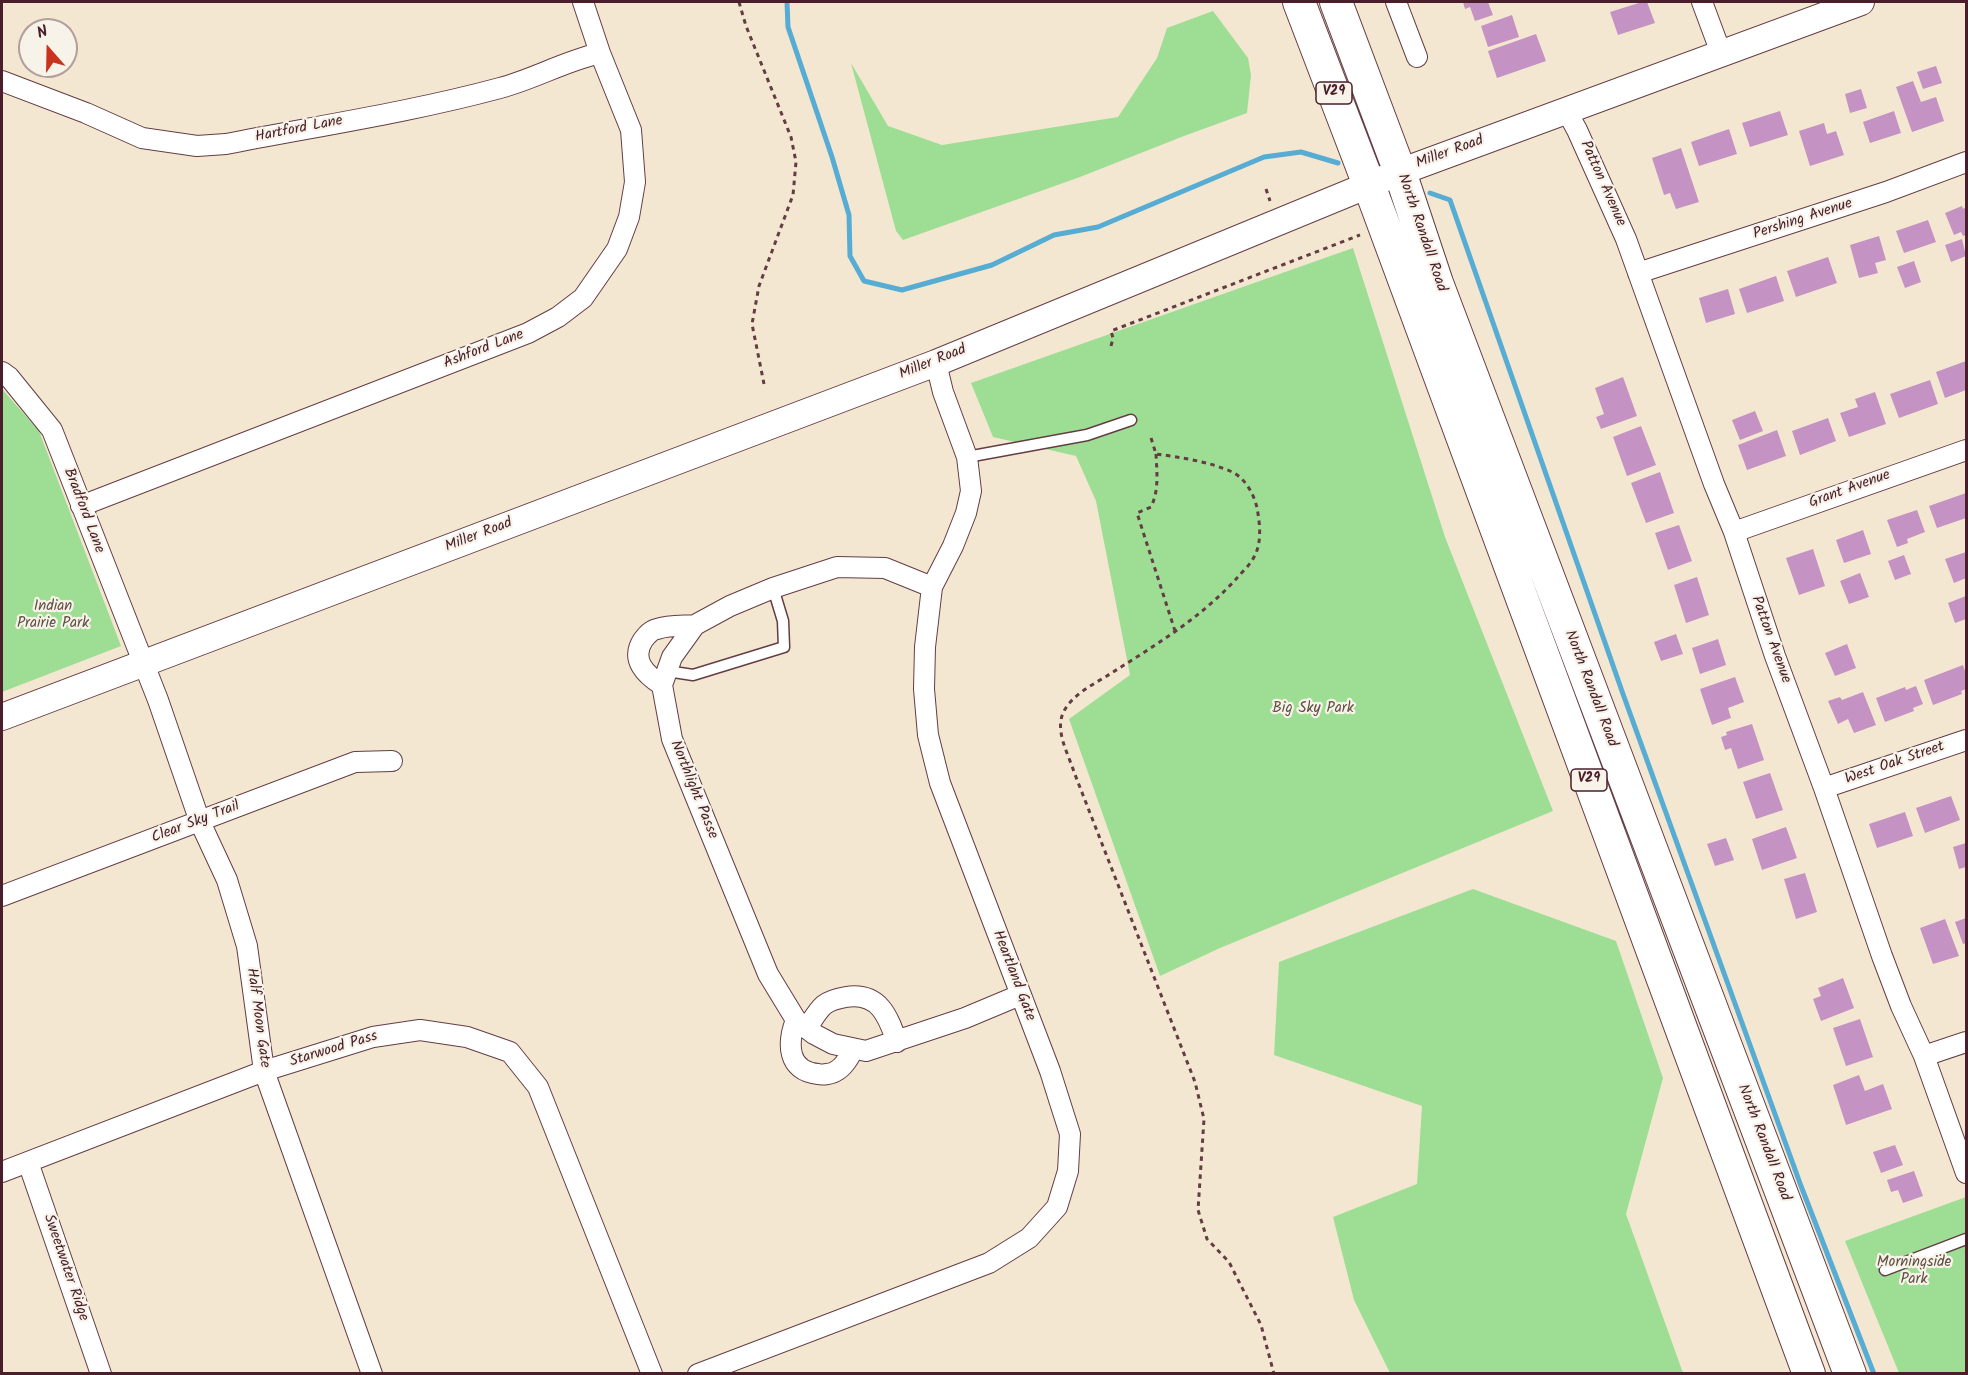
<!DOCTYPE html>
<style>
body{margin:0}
#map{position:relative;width:1968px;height:1375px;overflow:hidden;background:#f4e7d1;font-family:Kalam,sans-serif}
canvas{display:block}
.frame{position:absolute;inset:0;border:3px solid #4a1f2b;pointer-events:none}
.north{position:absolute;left:18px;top:18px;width:60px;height:60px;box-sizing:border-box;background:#f7f3e8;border:2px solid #b29e9c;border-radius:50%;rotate:340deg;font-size:16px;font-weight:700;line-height:24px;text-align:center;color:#4a1f2b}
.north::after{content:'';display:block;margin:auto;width:21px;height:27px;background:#c8321e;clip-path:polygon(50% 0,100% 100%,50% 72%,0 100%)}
</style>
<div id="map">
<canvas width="1968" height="1375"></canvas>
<div class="frame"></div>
<div class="north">N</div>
</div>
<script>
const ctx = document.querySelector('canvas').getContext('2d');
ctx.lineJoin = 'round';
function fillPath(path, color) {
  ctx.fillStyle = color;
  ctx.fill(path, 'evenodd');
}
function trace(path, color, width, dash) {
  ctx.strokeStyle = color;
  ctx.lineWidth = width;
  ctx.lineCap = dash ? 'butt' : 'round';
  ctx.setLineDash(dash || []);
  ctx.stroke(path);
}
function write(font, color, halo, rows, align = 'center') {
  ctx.font = font + ' Kalam,sans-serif';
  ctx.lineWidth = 4.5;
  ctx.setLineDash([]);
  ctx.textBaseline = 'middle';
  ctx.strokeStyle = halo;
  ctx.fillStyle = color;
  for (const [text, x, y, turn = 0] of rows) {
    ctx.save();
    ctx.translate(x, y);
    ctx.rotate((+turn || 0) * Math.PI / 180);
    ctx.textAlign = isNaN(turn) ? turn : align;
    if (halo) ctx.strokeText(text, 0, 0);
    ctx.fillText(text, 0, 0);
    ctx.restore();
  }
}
const green = new Path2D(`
 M 1213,11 L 1248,58 L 1251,75 L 1247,113 L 1184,136 L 1080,177 L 903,240 L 896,231 L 851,63 L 888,126 L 942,145 L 1118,117 L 1157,58 L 1167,28 Z
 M 1353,248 L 1445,537 L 1553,811 L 1220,948 L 1160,976 L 1069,719 L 1130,675 L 1096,501 L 1076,456 L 993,437 L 971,383 Z
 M 2,389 L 39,431 L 121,646 L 2,692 Z
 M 1473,889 L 1616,941 L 1663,1078 L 1626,1214 L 1683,1373 L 1390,1373 L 1354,1300 L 1333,1217 L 1417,1184 L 1422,1106 L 1274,1055 L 1279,962 Z
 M 1966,1197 L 1966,1373 L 1899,1373 L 1845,1241 Z`);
const stream = new Path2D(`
 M 787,2 L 788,27 L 832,157 L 849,215 L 850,256 L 864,281 L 902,290 L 992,265 L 1054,235 L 1098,227 L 1264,157 L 1301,152 L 1338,163
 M 1430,193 L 1450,200 L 1623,694 L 1801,1186 L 1874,1374`);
const building = new Path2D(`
 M 1463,2 L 1488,2 L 1493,15 L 1475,21 L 1470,7 L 1465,9 Z
 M 1642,2 L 1647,2 L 1655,23 L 1618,35 L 1610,12 Z
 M 1512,15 L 1519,37 L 1488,47 L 1481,26 Z
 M 1536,34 L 1546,61 L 1497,78 L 1488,51 Z
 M 1936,66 L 1942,83 L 1923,89 L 1917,72 Z
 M 1913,81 L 1921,102 L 1936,97 L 1944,121 L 1912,132 L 1896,87 Z
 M 1861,89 L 1867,108 L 1850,113 L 1845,94 Z
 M 1780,111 L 1788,135 L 1750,147 L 1742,123 Z
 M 1894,111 L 1901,133 L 1870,143 L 1863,122 Z
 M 1824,123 L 1827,134 L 1836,131 L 1844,155 L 1810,166 L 1799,131 Z
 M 1729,129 L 1737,154 L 1699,166 L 1691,142 Z
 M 1681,148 L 1699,202 L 1676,209 L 1670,193 L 1664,195 L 1652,158 Z
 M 1962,206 L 1963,209 L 1966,207 L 1966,235 L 1963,236 L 1961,232 L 1954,235 L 1945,213 Z
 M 1928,220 L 1936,242 L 1904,253 L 1896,231 Z
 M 1879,236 L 1886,260 L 1875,263 L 1878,273 L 1859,278 L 1850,245 Z
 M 1962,239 L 1966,256 L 1951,262 L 1945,245 Z
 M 1828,257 L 1837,283 L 1796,297 L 1787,271 Z
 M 1914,261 L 1921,282 L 1905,288 L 1897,267 Z
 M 1776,276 L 1784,301 L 1747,313 L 1739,289 Z
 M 1728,289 L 1735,314 L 1706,323 L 1699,298 Z
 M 1966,361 L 1966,390 L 1945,398 L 1936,372 Z
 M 1623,377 L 1637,416 L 1601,429 L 1596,417 L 1604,414 L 1595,388 Z
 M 1930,380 L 1938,404 L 1899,418 L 1890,394 Z
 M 1875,392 L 1886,424 L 1849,437 L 1840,413 L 1858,407 L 1855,399 Z
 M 1755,411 L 1763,431 L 1740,440 L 1732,420 Z
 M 1828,418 L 1836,441 L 1800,455 L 1792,431 Z
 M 1641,426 L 1656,465 L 1627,476 L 1613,437 Z
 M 1777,430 L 1786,456 L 1747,470 L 1738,445 Z
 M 1660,472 L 1674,513 L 1646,523 L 1631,483 Z
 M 1966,493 L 1966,518 L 1937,528 L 1929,506 Z
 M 1917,510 L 1925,532 L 1907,539 L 1908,543 L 1897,547 L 1887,520 Z
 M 1679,525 L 1692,561 L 1668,570 L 1655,533 Z
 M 1863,530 L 1871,554 L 1844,563 L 1836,540 Z
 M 1813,549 L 1825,586 L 1799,595 L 1786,558 Z
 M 1966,552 L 1966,578 L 1954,583 L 1945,559 Z
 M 1904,555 L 1911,574 L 1895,580 L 1888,561 Z
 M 1860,573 L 1869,597 L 1849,604 L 1840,581 Z
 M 1697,577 L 1709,615 L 1686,623 L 1674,585 Z
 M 1966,596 L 1966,619 L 1955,623 L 1948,603 Z
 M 1676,634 L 1683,654 L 1661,661 L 1654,642 Z
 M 1718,639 L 1726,665 L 1700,674 L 1692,648 Z
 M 1847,644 L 1856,668 L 1835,676 L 1825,653 Z
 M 1963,665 L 1966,674 L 1966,689 L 1961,691 L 1962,694 L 1933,705 L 1924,680 Z
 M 1735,677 L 1744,702 L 1728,708 L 1731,718 L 1712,725 L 1700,689 Z
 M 1916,686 L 1923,704 L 1913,708 L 1914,711 L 1885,722 L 1876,698 L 1905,687 L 1906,690 Z
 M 1863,692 L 1876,725 L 1854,733 L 1848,719 L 1838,724 L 1828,701 L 1840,697 L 1842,700 Z
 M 1752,724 L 1764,760 L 1738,769 L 1731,748 L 1725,750 L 1721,737 L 1727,735 L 1726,732 Z
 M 1770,773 L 1783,810 L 1756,819 L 1743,782 Z
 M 1951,796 L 1960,820 L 1925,833 L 1916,808 Z
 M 1905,812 L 1913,836 L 1877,848 L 1869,824 Z
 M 1786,827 L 1797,858 L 1762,870 L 1752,839 Z
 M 1726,838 L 1734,860 L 1715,866 L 1707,844 Z
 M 1966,843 L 1966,867 L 1959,869 L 1953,847 Z
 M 1805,873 L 1817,912 L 1796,919 L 1784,879 Z
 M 1966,918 L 1966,943 L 1963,944 L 1955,922 Z
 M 1945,919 L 1959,956 L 1933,964 L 1920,928 Z
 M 1843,978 L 1854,1008 L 1821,1021 L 1813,999 L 1821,996 L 1818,988 Z
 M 1860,1019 L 1873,1057 L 1846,1066 L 1833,1028 Z
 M 1859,1075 L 1865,1091 L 1883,1084 L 1892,1109 L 1846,1125 L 1833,1085 Z
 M 1895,1145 L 1903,1165 L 1881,1173 L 1873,1152 Z
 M 1914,1171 L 1923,1196 L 1903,1203 L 1898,1190 L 1891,1192 L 1887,1180 Z`);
const path = new Path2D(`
 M 739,2 L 746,26 L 791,137 L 796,162 L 793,195 L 759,286 L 752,324 L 764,384
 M 1266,189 L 1270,201
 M 1111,346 L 1113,338 L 1111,331 L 1360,235
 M 1151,438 L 1156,454 C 1179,457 1211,462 1232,472 C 1245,478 1254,494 1257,508 C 1260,524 1262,543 1254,557 C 1250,565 1242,572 1237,578 C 1201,618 1154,646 1110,674 C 1094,684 1073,694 1064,711 C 1054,730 1068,753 1074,772 L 1195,1082 L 1204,1119 L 1198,1210 L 1207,1239 L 1229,1262 L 1261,1325 L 1274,1374
 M 1156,454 C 1157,474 1159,490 1151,507 L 1137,513 L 1175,631`);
const service = new Path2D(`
 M 967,457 L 1087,435 L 1131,420
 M 667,671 L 693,675 L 784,647 L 783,621 L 773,588
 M 1885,1270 L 1966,1239`);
const minor = new Path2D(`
 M 1396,2 L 1417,57
 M 1702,2 L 1721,53
 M 2,81 L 86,113 L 142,138 L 197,146 L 226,144 C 318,126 411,112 500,88 C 534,79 565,61 600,53
 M 1566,110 L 1577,130 L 1626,239 L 1714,484 L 1734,532 L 1775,656 L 1824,788 L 1882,956 L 1901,1006 L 1924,1056 L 1966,1173
 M 1638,273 L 1886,192 L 1966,162
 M 2,372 L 9,377 L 52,430 L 158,700 L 200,822 L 227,880 L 247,946 L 264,1071 L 372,1374
 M 81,506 L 528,333 L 558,317 L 583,298 L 617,249 L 629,217 L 635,182 L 631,130 L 600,53 L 583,2
 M 1734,532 L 1966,450
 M 662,685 C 646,675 630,660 643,640 C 647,635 651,630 657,629 C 669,625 683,626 695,625
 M 1824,788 L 1966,740
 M 2,896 L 355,762 L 392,761
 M 796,1020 L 814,1034 L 833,1044 L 866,1051 L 965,1018 L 1020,995
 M 807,1028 C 812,1021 817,1011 824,1005 C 829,1001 840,998 846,997 C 879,992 888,1016 897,1042
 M 854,1049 C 849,1057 844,1067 836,1071 C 832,1074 823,1075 818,1074 C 787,1071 787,1043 796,1020 L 768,974 L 672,739 L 662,685 L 672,657 L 695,625 L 730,606 L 773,588 L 837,567 L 885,568 L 932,587
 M 1924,1056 L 1966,1042
 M 28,1162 L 101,1374
 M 2,1172 L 264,1071 L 373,1037 L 420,1030 L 467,1037 L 510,1052 L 538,1087 L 652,1374
 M 698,1374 L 989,1263 L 1029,1238 L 1057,1207 L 1068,1171 L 1070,1134 L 1050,1071 L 940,783 L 928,735 L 924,689 L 925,647 L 932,587 L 953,546 L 966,513 L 971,491 L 967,457 L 943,392 L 936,363`);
const tertiary = new Path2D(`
 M 2,717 L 936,363 L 1400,172 L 1861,2`);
const primary = new Path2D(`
 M 1299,2 L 1369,185 L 1809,1374
 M 1336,2 L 1400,172 L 1437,283 L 1850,1374`);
const shields = [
 [1334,93,36],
 [1589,780,36]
];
const shieldNames = [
 ["V29",1334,93],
 ["V29",1589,780]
];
const streetNames = [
 ["Hartford Lane",299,130,-11],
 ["Miller Road",1450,153,-20],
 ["Patton Avenue",1602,184,66],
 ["Pershing Avenue",1803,220,-18],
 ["North Randall Road",1421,233,71],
 ["Ashford Lane",484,350,-21],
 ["Miller Road",933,363,-22],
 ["Grant Avenue",1850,490,-20],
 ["Bradford Lane",83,511,69],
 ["Miller Road",479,536,-21],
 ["Patton Avenue",1770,640,70],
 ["North Randall Road",1590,689,69],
 ["West Oak Street",1895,764,-19],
 ["Northlight Passe",693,790,68],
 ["Clear Sky Trail",196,823,-21],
 ["Heartland Gate",1013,976,69],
 ["Half Moon Gate",257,1018,82],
 ["Starwood Pass",334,1050,-17],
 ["North Randall Road",1763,1143,69],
 ["Sweetwater Ridge",65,1268,71]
];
const parkNames = [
 ["Indian",53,607],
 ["Prairie Park",53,624],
 ["Big Sky Park",1313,709],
 ["Morningside",1914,1263],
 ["Park",1914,1280]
];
fillPath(green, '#9dde94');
trace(stream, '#57acd3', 5);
fillPath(building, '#c592c4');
trace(service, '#643d44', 13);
trace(minor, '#643d44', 22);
trace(tertiary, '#643d44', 28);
trace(primary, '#643d44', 34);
trace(path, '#643d44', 3, [4.5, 4.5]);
trace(service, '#fff', 10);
trace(minor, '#fff', 20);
trace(tertiary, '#fff', 26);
trace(primary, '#fff', 32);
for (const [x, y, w] of shields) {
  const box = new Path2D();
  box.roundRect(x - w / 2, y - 11, w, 22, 4.5);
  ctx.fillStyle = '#f7f3e8';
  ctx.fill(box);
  trace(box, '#4a1f2b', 1.5);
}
write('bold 14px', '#4a1f2b', null, shieldNames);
write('15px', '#4a1f2b', '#f7f3e8', streetNames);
write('15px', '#5f4f45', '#f7f3e8', parkNames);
</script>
